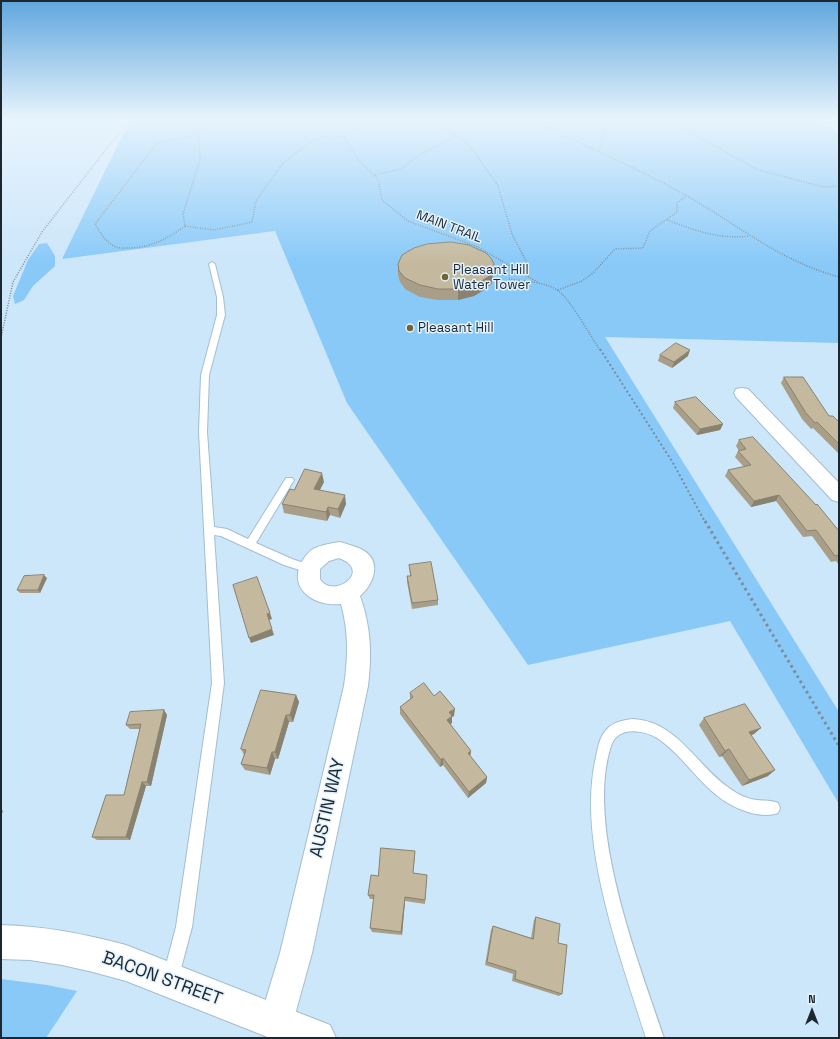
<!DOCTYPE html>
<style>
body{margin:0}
#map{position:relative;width:840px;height:1039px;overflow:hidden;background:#cce6fa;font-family:"Space Grotesk",sans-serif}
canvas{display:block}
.frame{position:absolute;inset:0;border:2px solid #1d272f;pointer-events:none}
.north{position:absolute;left:792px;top:991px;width:40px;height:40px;-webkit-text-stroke:3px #e2f2fe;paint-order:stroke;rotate:0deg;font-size:11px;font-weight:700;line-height:16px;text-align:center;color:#1d272f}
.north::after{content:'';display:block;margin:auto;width:14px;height:18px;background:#1d272f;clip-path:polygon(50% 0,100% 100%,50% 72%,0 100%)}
</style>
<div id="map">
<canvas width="840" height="1039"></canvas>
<div class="frame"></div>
<div class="north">N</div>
</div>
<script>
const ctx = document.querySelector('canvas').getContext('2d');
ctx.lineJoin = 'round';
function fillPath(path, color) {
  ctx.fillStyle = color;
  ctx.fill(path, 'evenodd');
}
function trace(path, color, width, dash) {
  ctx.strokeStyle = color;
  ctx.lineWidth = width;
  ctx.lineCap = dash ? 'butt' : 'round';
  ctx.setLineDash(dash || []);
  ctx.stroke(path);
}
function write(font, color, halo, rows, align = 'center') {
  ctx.font = font + ' "Space Grotesk",sans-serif';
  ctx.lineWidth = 3;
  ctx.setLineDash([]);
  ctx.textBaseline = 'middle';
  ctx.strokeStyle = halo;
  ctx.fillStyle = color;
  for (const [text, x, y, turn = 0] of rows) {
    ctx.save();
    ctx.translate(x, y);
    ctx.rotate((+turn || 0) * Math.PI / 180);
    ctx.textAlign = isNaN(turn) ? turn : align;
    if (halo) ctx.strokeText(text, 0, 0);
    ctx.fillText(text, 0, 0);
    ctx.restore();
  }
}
const green = new Path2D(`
 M 137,118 L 807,118 L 839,133 L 839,343 L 605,337 L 839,712 L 839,804 L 730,621 L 528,665 L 347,403 L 275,231 L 62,259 L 123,134 Z
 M 47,243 L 55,256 L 55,266 L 33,286 L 24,300 L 15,304 L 13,296 L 28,260 L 39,244 Z
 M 1,979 L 47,985 L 77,991 L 46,1038 L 1,1038 Z`);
const pathFar2 = new Path2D(`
 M 195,118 L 213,125 L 199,131 L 200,160 L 183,214 L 185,226 L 214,230 L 252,222 L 256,201 L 283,163 L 313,140 L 334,135 L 344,137 L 360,162 L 378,179 L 382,200 L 408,221 L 478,247 L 539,283
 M 426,118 L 455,134 L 471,147 L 498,186 L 512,234 L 528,265 L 525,275
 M 529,118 C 581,145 636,167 687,196 C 740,226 778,260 839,277
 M 672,118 L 701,138 L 758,170 L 824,187 L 839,186
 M 213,125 L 228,118
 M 344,137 L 353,130 L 352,122 L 349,118
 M 599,152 L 605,129 L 623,118
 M 375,175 L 401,169 L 419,155 L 456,136
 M 667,220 C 694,230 720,240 749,236
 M 185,226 C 167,239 150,248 128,248 C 124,248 119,248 116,247 C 106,243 100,232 95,224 L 157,143 L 199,135
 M 509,279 C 523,281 546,282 557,290 C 570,298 590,336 600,350
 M 558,290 L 582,281 L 593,273 L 615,249 L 643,248 L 650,231 L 677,212 L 677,203 L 686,196
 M 1,338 L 13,282 L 42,232 L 110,144 L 135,118`);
const pathFar1 = new Path2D(`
 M 600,349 L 673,463 L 705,522`);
const path = new Path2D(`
 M 705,521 L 839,746`);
const service = new Path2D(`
 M 212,262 L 215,264 L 223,297 L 225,315 L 209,375 L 207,432 L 214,527 L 227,529 L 248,539 L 286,478 L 292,478 L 294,480 L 256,543 L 292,559 L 313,566 L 314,569 L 313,572 L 309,573 L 284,565 L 221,536 L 214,535 L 224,683 L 192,927 L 179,976 L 177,982 L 171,984 L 165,982 L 163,976 L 176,927 L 212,683 L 199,432 L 201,375 L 217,315 L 217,297 L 209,264 Z
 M 632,719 C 676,720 696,765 729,788 C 737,794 747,799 757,800 C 764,801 771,800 778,803 L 780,808 L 778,813 C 770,816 759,815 751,813 C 706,800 694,765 660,740 C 646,730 618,725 611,746 C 585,826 638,960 664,1038 L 646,1038 C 621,957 576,841 596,757 C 598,746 600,735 609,727 C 615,722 624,720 632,719 Z`);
const minor = new Path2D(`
 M 742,388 L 748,389 L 839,483 L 839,502 L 832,500 L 736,397 L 734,393 L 736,389 Z
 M 340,542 C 347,544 354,546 361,549 C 383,560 374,584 360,596 C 371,627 372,654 368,686 L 312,953 L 293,1022 L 288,1034 C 278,1038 274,1038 264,1034 L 259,1022 L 280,953 L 344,686 C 348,658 349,632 341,604 C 317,607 288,591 301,563 C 304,558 308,552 313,549 C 321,545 331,543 340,542 ZM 339,558 C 374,571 333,600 320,579 L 320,569 L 329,561 Z`);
const tertiary = new Path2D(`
 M 1,925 C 44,926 85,934 126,945 L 330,1025 L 336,1038 L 270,1038 L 126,981 L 93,972 L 62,965 L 30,960 L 1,959 Z`);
const wall = new Path2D(`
 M 830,118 L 839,118 L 839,125 Z
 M 398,264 L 492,283 L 487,288 L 474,296 L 458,300 L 438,300 L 420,297 L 405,289 L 400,282 L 398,275 Z
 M 660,355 L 688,356 L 672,368 L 658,361 Z
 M 784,377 L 829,416 L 839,422 L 839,454 L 813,428 L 811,429 L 802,419 L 781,383 Z
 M 675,402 L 723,424 L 720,430 L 697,435 L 673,408 Z
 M 739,440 L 839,531 L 839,565 L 836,561 L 831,562 L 812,536 L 803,537 L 776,501 L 751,507 L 725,476 L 728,470 L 744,467 L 735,457 L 738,451 L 739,451 L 736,446 Z
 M 324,482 L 319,490 L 346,504 L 340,518 L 330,515 L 327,521 L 284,513 L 282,504 L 294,490 Z
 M 409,565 L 438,600 L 438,605 L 412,609 L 407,582 L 407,576 L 410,576 Z
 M 47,578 L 40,593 L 20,593 L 17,590 Z
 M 410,693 L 434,696 L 454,716 L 452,717 L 452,723 L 450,724 L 471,751 L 470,756 L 487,777 L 486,783 L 468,798 L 443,765 L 440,767 L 400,714 L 400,707 L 410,699 Z
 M 296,695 L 299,702 L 293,722 L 289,722 L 278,759 L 275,759 L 270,775 L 245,770 L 241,764 L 244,755 L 241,749 Z
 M 164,710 L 167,715 L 151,786 L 146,786 L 130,840 L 97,840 L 92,837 L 124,795 L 140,729 L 130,729 L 126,725 Z
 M 704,718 L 754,734 L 751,735 L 768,776 L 742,786 L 722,756 L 719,757 L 699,725 Z
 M 415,856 L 413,873 L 427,875 L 425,904 L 405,901 L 402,935 L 372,932 L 370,928 L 374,899 L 370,899 L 368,895 L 378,876 Z
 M 536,917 L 558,943 L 562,994 L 559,996 L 512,981 L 513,974 L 485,965 L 491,930 L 493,926 L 531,938 L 534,920 Z`);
const shadedWall = new Path2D(`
 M 494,264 L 492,283 L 487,288 L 474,296 L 458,300 L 458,289 Z
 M 690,350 L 688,356 L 672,368 L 674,362 Z
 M 723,424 L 720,430 L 697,435 L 700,429 Z
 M 322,473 L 324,482 L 316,498 L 314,489 Z
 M 345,495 L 346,504 L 340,518 L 338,509 Z
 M 779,495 L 776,501 L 751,507 L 754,501 Z
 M 328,507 L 330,515 L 327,521 L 326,512 Z
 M 44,575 L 47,578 L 40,593 L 38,590 Z
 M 270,613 L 272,619 L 269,620 L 267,614 Z
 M 272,629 L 274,635 L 251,643 L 249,638 Z
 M 296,695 L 299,702 L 293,722 L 290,715 Z
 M 455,709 L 454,716 L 452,717 L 452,723 L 446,727 L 447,720 L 449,712 Z
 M 164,710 L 167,715 L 151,786 L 147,782 Z
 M 286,715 L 289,722 L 278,759 L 275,752 Z
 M 761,728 L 754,734 L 742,739 L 749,732 Z
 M 729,749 L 722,756 L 719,757 L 725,751 Z
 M 471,751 L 470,757 L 468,753 Z
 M 272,752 L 275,759 L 270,775 L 267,768 Z
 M 443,758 L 443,765 L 440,767 L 441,760 Z
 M 775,770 L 768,776 L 742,786 L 749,780 Z
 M 487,777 L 486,783 L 468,798 L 469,792 Z
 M 142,782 L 146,786 L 130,840 L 126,837 Z
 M 1,809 L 3,811 L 1,816 Z
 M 405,897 L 405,901 L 402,935 L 401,932 Z`);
const building = new Path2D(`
 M 451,242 L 469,245 L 486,253 L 491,258 L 494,264 L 493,272 L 488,277 L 475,285 L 458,289 L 438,289 L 420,285 L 405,278 L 399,271 L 398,264 L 402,255 L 414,248 L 427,244 Z
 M 676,343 L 690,350 L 674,362 L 660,355 Z
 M 784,377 L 803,377 L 829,416 L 833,416 L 839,422 L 839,444 L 817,422 L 815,423 L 806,413 Z
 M 696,397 L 723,424 L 700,429 L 675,402 Z
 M 753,437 L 816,505 L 817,504 L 839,531 L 839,555 L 835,556 L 816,530 L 807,531 L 779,495 L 754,501 L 728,470 L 751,465 L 738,451 L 746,449 L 739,440 Z
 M 305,469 L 322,473 L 314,489 L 345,495 L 338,509 L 328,507 L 326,512 L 282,504 L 290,489 L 294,490 Z
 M 431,562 L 438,600 L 412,603 L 407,576 L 411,576 L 409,565 Z
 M 44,575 L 38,590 L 17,590 L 24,576 Z
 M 257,577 L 270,613 L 267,614 L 272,629 L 249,638 L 233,585 Z
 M 424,683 L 434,696 L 440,691 L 455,709 L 449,712 L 452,716 L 447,720 L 471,751 L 468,753 L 487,777 L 469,792 L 443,758 L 441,760 L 400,707 L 413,697 L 410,693 Z
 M 261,690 L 296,695 L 290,715 L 286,715 L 275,752 L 272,752 L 267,768 L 241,764 L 246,750 L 241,749 Z
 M 745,704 L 761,728 L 749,732 L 775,770 L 749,780 L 729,749 L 725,751 L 704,718 Z
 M 164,710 L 147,782 L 142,782 L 126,837 L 92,837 L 106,795 L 124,795 L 141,724 L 126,725 L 130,712 Z
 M 381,848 L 415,851 L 413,873 L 427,875 L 425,900 L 405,897 L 401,932 L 370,928 L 374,895 L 368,895 L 371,875 L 378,876 Z
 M 536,917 L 560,924 L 558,943 L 567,945 L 562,994 L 515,979 L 516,971 L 487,962 L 493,926 L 533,939 Z`);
const markers = [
 [445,277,4,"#776332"],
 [410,328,4,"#776332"]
];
const farStreetnames = [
 ["MAIN TRAIL",449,227,21]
];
const farPoinames = [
 ["Pleasant Hill",453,270],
 ["Water Tower",453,285],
 ["Pleasant Hill",418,328]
];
const nearStreetnames = [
 ["AUSTIN WAY",328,808,-77],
 ["BACON STREET",162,979,20]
];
fillPath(green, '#88c9f8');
trace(service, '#a4bdd1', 2);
trace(minor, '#a4bdd1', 2);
trace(tertiary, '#a4bdd1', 2);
trace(pathFar2, '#7b8d9c', 1.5, [1, 1.5]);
trace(pathFar1, '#7b8d9c', 2, [2, 2.5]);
trace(path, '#7b8d9c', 3, [2.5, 3.5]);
fillPath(service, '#fff');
fillPath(minor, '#fff');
fillPath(tertiary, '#fff');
fillPath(wall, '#a99f88');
fillPath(shadedWall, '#89826f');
fillPath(building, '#c4b99e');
trace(building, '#89826f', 1);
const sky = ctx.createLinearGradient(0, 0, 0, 264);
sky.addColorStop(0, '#5fa6dd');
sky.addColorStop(0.45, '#e8f4fd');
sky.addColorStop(1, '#e8f4fd00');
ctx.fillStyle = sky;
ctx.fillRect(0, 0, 840, 264);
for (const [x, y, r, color] of markers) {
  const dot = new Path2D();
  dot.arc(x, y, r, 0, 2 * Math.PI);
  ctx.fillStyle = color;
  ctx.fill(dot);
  trace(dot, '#e2f2fe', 1.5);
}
write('13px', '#1d272f', '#e2f2fe', farStreetnames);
write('13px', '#1d272f', '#e2f2fe', farPoinames, 'left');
write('18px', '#1d272f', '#e2f2fe', nearStreetnames);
</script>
